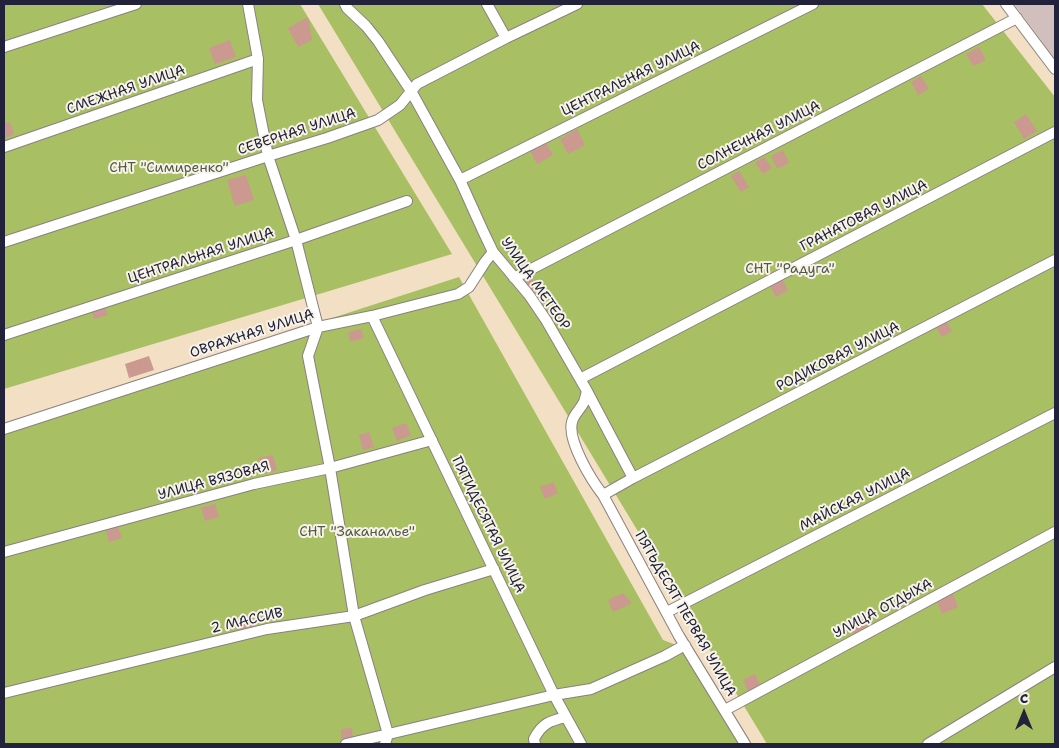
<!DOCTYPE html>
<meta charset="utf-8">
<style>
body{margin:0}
#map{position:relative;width:1059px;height:748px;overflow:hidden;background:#f3dfc3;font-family:"Shantell Sans",sans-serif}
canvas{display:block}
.frame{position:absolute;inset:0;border:5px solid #22223b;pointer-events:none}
.north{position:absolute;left:999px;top:688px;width:50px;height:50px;-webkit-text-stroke:4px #f7f3e8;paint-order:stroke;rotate:0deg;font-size:14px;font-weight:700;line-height:20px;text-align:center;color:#22223b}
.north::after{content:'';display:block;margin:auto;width:18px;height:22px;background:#22223b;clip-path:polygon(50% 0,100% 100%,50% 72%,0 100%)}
</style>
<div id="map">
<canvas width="1059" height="748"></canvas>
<div class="frame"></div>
<div class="north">С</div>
</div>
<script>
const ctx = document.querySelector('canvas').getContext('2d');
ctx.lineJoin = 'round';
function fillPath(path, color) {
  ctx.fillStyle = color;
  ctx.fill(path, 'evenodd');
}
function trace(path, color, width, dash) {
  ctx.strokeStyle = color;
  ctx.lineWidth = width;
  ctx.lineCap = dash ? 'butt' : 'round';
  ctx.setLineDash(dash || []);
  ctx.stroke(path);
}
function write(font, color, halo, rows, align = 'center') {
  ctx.font = font + ' "Shantell Sans",sans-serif';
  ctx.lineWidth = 4;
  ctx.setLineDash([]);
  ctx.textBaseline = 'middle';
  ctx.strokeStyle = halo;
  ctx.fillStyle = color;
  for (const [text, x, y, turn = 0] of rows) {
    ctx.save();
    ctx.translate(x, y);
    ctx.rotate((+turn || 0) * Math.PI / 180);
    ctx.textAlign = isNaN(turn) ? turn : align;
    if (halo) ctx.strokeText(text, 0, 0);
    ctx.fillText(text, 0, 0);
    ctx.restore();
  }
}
const industrial = new Path2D(`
 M 1014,4 L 1055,4 L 1055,59 Z`);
const green = new Path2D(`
 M 4,4 L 300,4 L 452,254 L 4,389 Z
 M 318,4 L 982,4 L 1055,97 L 1055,744 L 767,744 Z
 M 459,277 L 663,640 L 695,652 L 748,744 L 4,744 L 4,424 Z`);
const building = new Path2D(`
 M 308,17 L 312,40 L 298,47 L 288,28 Z
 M 230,40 L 236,57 L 215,64 L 209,48 Z
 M 979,47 L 986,60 L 973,66 L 966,54 Z
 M 921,76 L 929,89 L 918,95 L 911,82 Z
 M 1026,114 L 1037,131 L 1024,139 L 1014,122 Z
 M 10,122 L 14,134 L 4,138 L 4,124 Z
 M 577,129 L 585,145 L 568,154 L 560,139 Z
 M 546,143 L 553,155 L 537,164 L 530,151 Z
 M 783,150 L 789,163 L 777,169 L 771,156 Z
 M 764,157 L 772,168 L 763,174 L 755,163 Z
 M 739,171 L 749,187 L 741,192 L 731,176 Z
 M 246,175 L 254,200 L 235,206 L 227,180 Z
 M 531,277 L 538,289 L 530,293 L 524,281 Z
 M 782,278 L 788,290 L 776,297 L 770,286 Z
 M 105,307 L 108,315 L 94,319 L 92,311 Z
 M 946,321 L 952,331 L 942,337 L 936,327 Z
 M 361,329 L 364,338 L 350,342 L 348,332 Z
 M 149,356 L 154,370 L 129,378 L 125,364 Z
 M 406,423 L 411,435 L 397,441 L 392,428 Z
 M 369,432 L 374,447 L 363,450 L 359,435 Z
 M 273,455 L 277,470 L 262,474 L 258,458 Z
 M 553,482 L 558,493 L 545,499 L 540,487 Z
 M 215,504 L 219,517 L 205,521 L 201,508 Z
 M 118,527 L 122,538 L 109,542 L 106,531 Z
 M 623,593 L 632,603 L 613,612 L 608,600 Z
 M 953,594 L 958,607 L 942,614 L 937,601 Z
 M 861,615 L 867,626 L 853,634 L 847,624 Z
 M 253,617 L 256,632 L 240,636 L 236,621 Z
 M 755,674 L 760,685 L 748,691 L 743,680 Z
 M 352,728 L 353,738 L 341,739 L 341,729 Z`);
const minor = new Path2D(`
 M 248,4 L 258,59 L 257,100 L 268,156 L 296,240 L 318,327 L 308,356 L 330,468 L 354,616 L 388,734 L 385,744
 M 345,4 L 347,8 L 366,26 L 378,41 L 411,91 L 460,180 L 483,231 L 493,252 L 529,295 L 546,320 L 587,391 L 633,478 L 603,495
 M 487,4 L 506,38
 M 1006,4 L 1055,69
 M 4,47 L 136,4
 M 4,147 L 258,59
 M 460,180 L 813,4
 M 4,242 L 268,156 L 327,138 L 378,120 L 400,105 L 417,84 L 506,38 L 577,4
 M 514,278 L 1017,18
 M 372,316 L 554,695 L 581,744
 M 4,335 L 296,240 L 407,201
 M 580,379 L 1055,132
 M 587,391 C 586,395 585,399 584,402 C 580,410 574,414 572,422 C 567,441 592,481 603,495 L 679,636 L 745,744
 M 4,429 L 318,327 L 372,316 L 458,294 L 469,287 L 485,262 L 493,252
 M 633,478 L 1055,260
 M 4,552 L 254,484 L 330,468 L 432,440
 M 667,612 L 1055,413
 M 4,693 L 267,629 L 354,616 L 425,590 L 494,569
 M 725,710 L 1055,532
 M 346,744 L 554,695 L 591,689 L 665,656 L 685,645
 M 535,744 L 534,739 C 542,723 550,721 566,717
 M 928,744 L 1055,667`);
const streetNames = [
 ["ЦЕНТРАЛЬНАЯ УЛИЦА",631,79,-26],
 ["СМЕЖНАЯ УЛИЦА",126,90,-19],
 ["СЕВЕРНАЯ УЛИЦА",297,132,-18],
 ["СОЛНЕЧНАЯ УЛИЦА",759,136,-27],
 ["ГРАНАТОВАЯ УЛИЦА",864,216,-27],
 ["ЦЕНТРАЛЬНАЯ УЛИЦА",201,256,-18],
 ["УЛИЦА МЕТЕОР",535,284,55],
 ["ОВРАЖНАЯ УЛИЦА",252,334,-18],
 ["РОДИКОВАЯ УЛИЦА",838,357,-27],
 ["УЛИЦА ВЯЗОВАЯ",214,481,-15],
 ["МАЙСКАЯ УЛИЦА",855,500,-27],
 ["ПЯТИДЕСЯТАЯ УЛИЦА",488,525,64],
 ["УЛИЦА ОТДЫХА",883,609,-28],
 ["ПЯТЬДЕСЯТ ПЕРВАЯ УЛИЦА",685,614,60],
 ["2 МАССИВ",247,621,-13]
];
const parkNames = [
 ["СНТ \"Симиренко\"",169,168],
 ["СНТ \"Радуга\"",790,269],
 ["СНТ \"Заканалье\"",357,532]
];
fillPath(industrial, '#d1bfbd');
fillPath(green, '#a9bf63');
fillPath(building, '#cb998f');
trace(minor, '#8a807f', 12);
trace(minor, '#fff', 10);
write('14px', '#22223b', '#f7f3e8', streetNames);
write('14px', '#515949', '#f7f3e8', parkNames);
</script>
